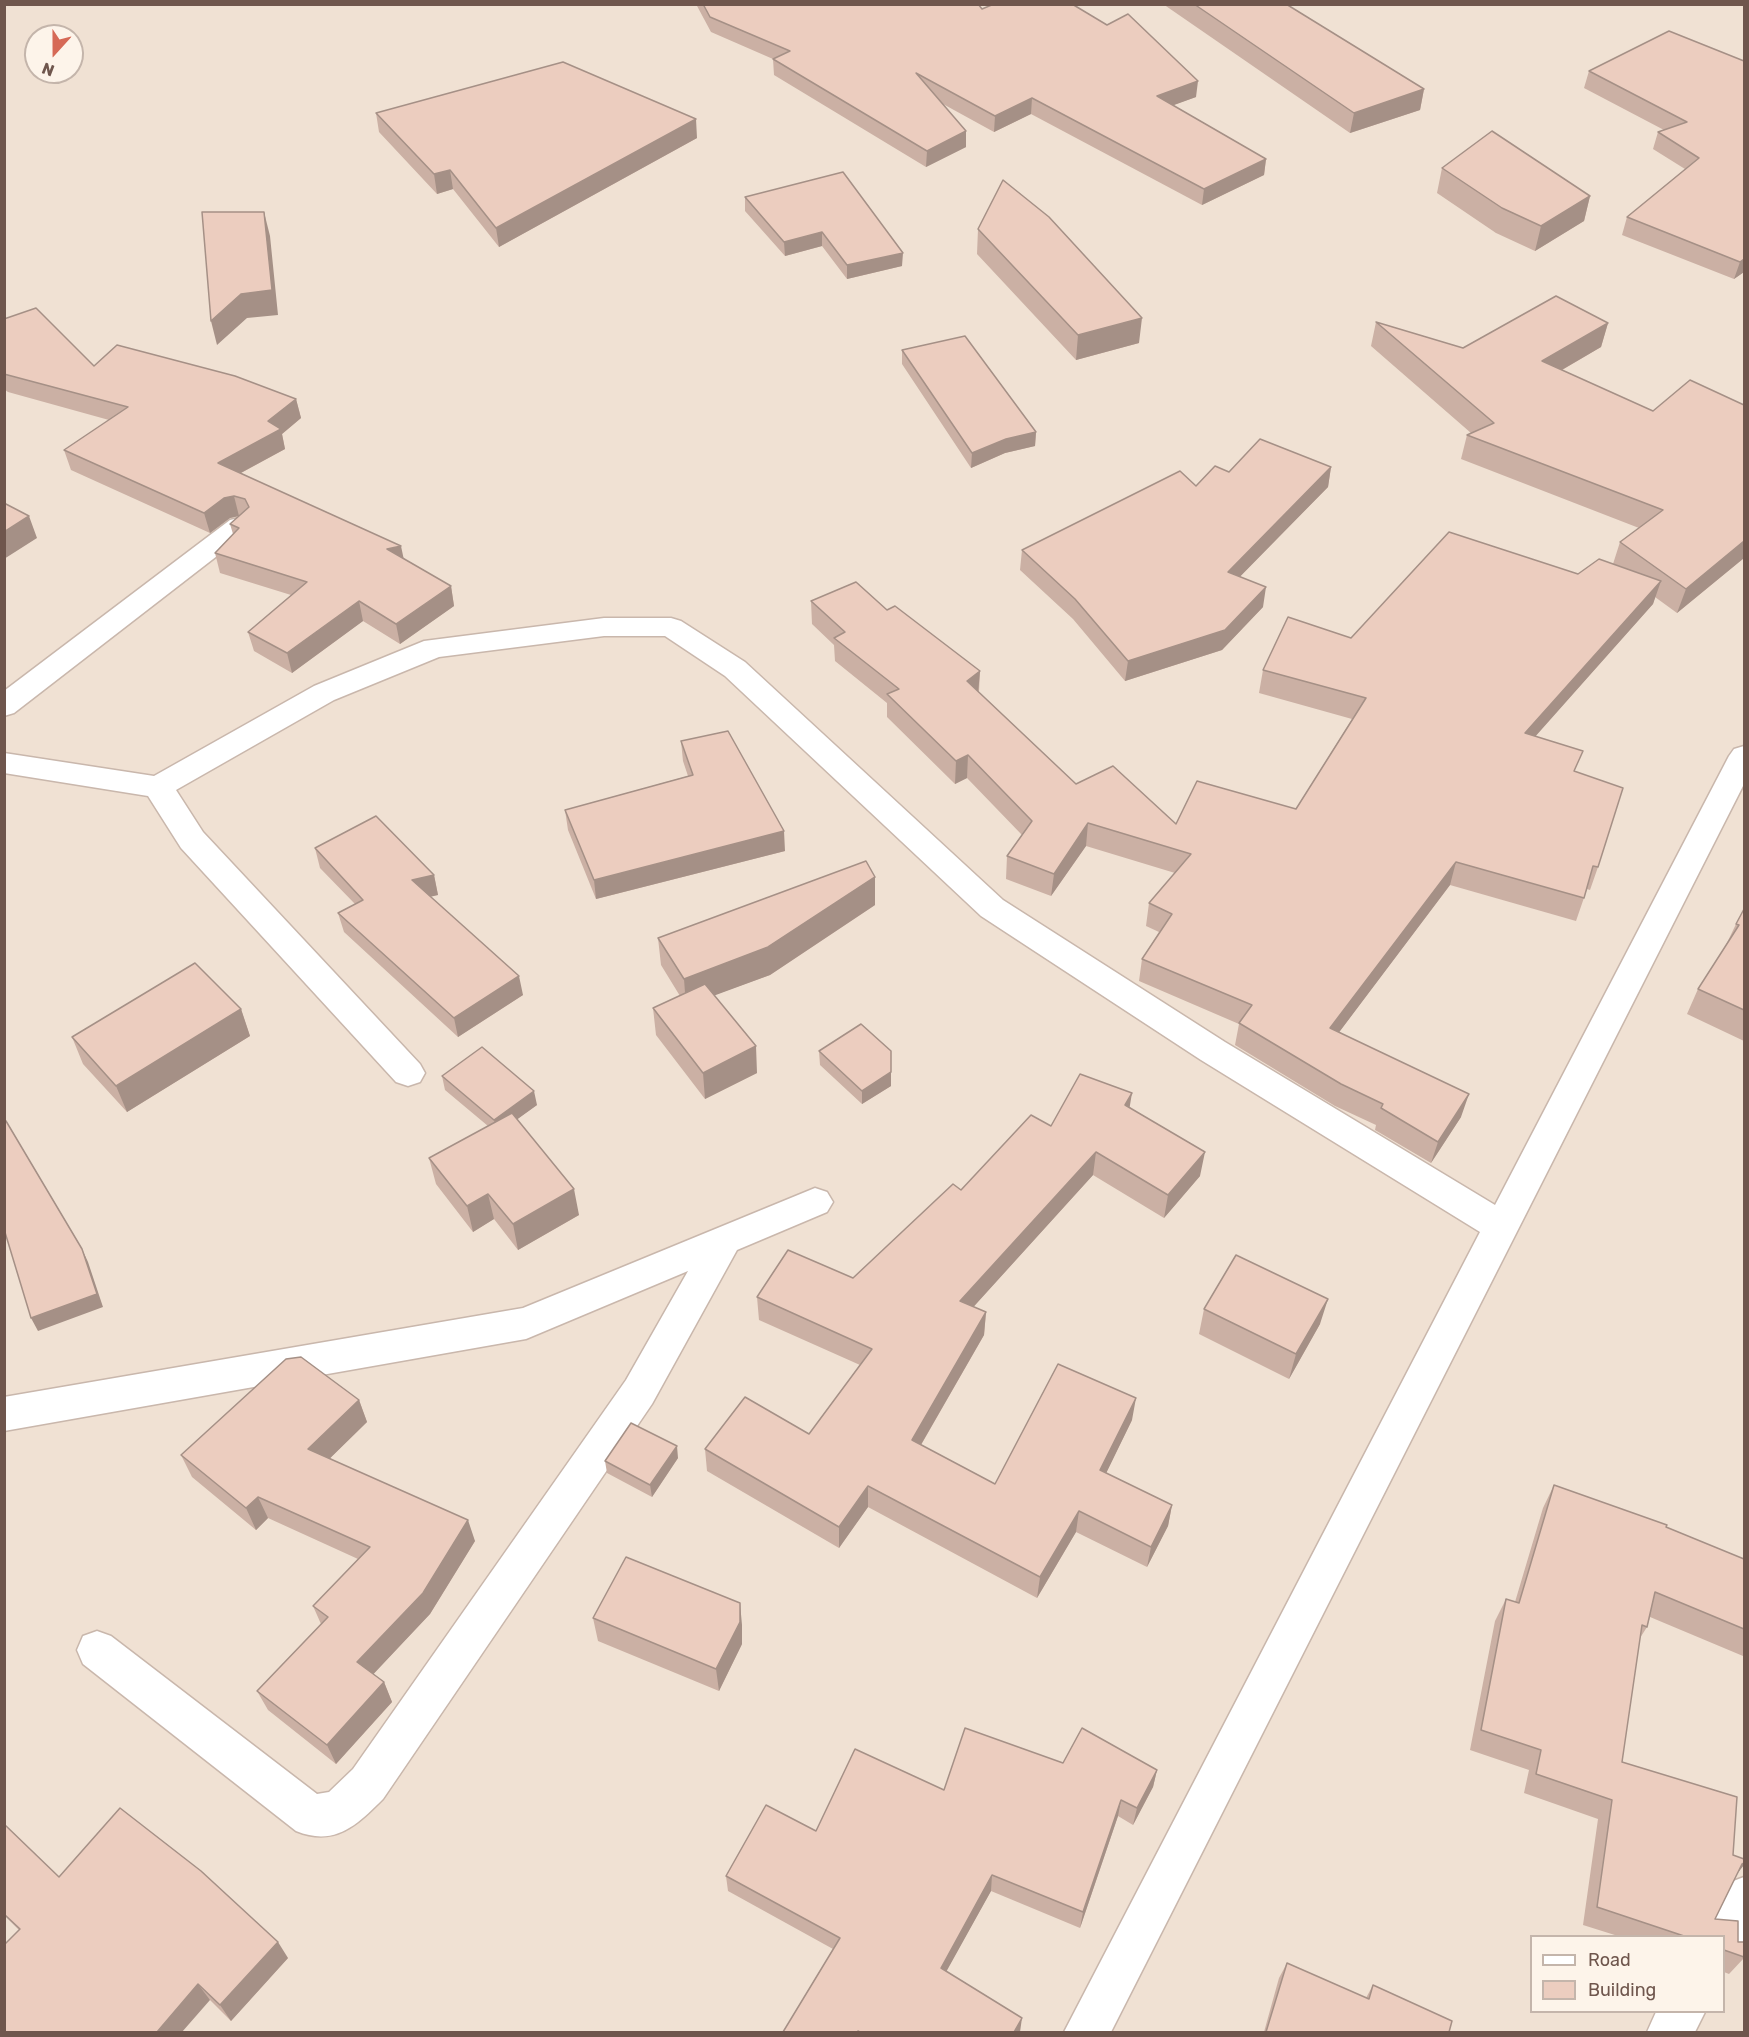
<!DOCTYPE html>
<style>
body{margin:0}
#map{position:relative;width:1749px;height:2037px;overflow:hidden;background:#f9efe4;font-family:Rubik,sans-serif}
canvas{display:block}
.frame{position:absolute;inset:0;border:6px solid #6f564d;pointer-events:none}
.legend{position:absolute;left:1530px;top:1935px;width:195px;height:78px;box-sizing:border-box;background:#fdf4ea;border:2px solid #c4b5ab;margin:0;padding:8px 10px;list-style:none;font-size:18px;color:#6f564d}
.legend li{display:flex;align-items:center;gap:12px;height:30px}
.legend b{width:30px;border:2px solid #c4b5ab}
.north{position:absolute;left:24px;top:24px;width:60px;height:60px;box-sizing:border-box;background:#fdf4ea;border:2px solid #c4b5ab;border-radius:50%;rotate:201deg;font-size:16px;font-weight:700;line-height:24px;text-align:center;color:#6f564d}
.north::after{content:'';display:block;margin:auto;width:21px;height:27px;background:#d66956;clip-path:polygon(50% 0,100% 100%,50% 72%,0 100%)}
</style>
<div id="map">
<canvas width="1749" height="2037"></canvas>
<div class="frame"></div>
<ul class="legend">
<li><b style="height:8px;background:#fff"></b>Road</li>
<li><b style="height:16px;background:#eccdbf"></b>Building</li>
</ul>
<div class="north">N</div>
</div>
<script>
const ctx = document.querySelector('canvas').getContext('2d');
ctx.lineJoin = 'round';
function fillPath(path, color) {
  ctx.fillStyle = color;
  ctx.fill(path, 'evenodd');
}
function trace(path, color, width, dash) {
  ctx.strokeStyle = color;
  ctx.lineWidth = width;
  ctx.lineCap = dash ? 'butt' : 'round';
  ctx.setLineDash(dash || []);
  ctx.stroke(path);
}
const residential = new Path2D(`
 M 5,5 L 1744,5 L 1744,2032 L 5,2032 ZM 36,36 L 72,36 L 72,72 L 36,72 ZM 1532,1936 L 1724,1936 L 1724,2012 L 1532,2012 Z`);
const minor = new Path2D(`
 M 239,518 L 248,520 L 252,526 L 248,532 L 14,713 L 4,716 L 4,691 L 230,520 Z
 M 604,618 L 671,618 L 681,621 L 745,662 L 1003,900 L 1225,1042 L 1495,1205 L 1729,756 L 1734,749 L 1744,746 L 1744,784 L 1111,2032 L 1064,2032 L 1480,1232 L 1201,1060 L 981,916 L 725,676 L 665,636 L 604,636 L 439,657 L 334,700 L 176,790 L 203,832 L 420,1064 L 425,1073 L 420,1082 L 408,1086 L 396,1082 L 181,848 L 148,796 L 4,773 L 4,753 L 154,776 L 314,686 L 424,641 Z
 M 815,1188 L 827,1192 L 833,1202 L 827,1212 L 737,1250 L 652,1404 L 383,1799 C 357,1825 335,1847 296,1831 L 83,1664 L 77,1650 L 83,1636 L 97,1631 L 111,1636 L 317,1794 L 329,1792 L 353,1769 L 626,1380 L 688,1271 L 526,1339 L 4,1431 L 4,1397 L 523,1308 Z
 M 1744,1877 L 1744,1944 L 1740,1953 L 1724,1959 L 1724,1936 L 1702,1936 L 1728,1883 Z
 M 1656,2012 L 1705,2012 L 1695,2032 L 1647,2032 Z`);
const wall = new Path2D(`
 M 696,4 L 978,4 L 982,9 L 1196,97 L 1173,105 L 1266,159 L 1264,175 L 1202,205 L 1031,114 L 994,132 L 943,104 L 966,131 L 966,147 L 926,167 L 774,75 L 773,59 L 711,32 Z
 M 1163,4 L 1292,4 L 1288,6 L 1424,89 L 1420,110 L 1350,133 Z
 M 1744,61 L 1744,272 L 1734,279 L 1622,235 L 1627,217 L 1685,169 L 1653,149 L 1658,132 L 1664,130 L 1584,88 L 1589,71 Z
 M 376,113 L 697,138 L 499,247 L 453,189 L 437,194 L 379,132 Z
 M 1442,168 L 1590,196 L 1584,221 L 1535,251 L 1496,233 L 1437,193 Z
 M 745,197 L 902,266 L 847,279 L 822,246 L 785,256 L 745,211 Z
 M 978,229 L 1139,343 L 1076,360 L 977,254 Z
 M 4,319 L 94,366 L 296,399 L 301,418 L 282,434 L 285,449 L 241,473 L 403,559 L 451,586 L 454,606 L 400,644 L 363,621 L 292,673 L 254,651 L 248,632 L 291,595 L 220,573 L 215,553 L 233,534 L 230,524 L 239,516 L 230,518 L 210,533 L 71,470 L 64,450 L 109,420 L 8,392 L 4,389 Z
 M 1376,322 L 1463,348 L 1608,323 L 1601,347 L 1562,370 L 1653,411 L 1744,405 L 1744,558 L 1677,613 L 1655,597 L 1653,604 L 1535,736 L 1576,772 L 1598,867 L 1590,890 L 1587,889 L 1576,921 L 1450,885 L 1339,1032 L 1461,1117 L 1431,1163 L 1375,1130 L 1376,1125 L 1335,1106 L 1235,1045 L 1239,1024 L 1139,981 L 1142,959 L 1159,932 L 1146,926 L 1149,903 L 1175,873 L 1086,846 L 1051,896 L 1006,879 L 1007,856 L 1022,835 L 967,778 L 955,784 L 887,717 L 887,703 L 835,661 L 834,645 L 812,624 L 811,601 L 887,610 L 980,671 L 979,692 L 1076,784 L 1176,824 L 1296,809 L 1352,719 L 1259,693 L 1263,670 L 1351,638 L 1613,564 L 1620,542 L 1639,528 L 1461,459 L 1467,435 L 1471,433 L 1371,346 Z
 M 902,350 L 1036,432 L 1035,446 L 1005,453 L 971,468 L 902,364 Z
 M 1331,467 L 1328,487 L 1240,576 L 1263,607 L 1222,650 L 1125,681 L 1073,619 L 1020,570 L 1022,550 L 1196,486 L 1229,472 Z
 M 681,741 L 785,851 L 596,899 L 568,830 L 565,810 L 688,776 L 683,761 Z
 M 315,848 L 434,875 L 438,895 L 430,896 L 523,995 L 458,1037 L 344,932 L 338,913 L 355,904 L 320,868 Z
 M 875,905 L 770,975 L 714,995 L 757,1073 L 705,1099 L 656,1035 L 653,1008 L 680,996 L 661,965 L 658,938 Z
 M 1744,909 L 1744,1041 L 1687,1014 L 1698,989 L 1726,945 L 1736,924 Z
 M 241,1009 L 250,1036 L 127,1112 L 83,1064 L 72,1037 Z
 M 819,1051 L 891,1086 L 862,1104 L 820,1065 Z
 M 442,1076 L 537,1105 L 517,1119 L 579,1215 L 518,1250 L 494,1219 L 473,1232 L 436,1184 L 429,1158 L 488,1126 L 445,1090 Z
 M 1130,1107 L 1200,1176 L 1164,1218 L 1093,1175 L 973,1307 L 986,1312 L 984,1335 L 921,1445 L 995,1484 L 1132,1420 L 1106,1473 L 1172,1505 L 1168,1526 L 1147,1567 L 1076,1532 L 1037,1598 L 868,1507 L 839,1548 L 707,1471 L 705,1449 L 809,1434 L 860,1365 L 759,1320 L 757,1297 L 853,1278 L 961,1190 L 1051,1126 Z
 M 1204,1309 L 1320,1324 L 1289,1379 L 1199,1334 Z
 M 359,1400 L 367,1422 L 330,1458 L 475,1541 L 430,1614 L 373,1674 L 384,1682 L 392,1702 L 336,1764 L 268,1710 L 257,1691 L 321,1624 L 313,1606 L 358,1559 L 268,1518 L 256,1530 L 192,1477 L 181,1455 Z
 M 678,1458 L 652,1497 L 607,1473 L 605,1461 Z
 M 1554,1485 L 1666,1527 L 1744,1559 L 1744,1654 L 1743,1656 L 1650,1617 L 1647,1627 L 1640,1638 L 1622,1762 L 1733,1855 L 1737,1874 L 1715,1919 L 1738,1942 L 1744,1942 L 1744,1958 L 1729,1974 L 1724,1972 L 1724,1936 L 1618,1936 L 1583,1925 L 1598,1819 L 1524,1793 L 1529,1770 L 1470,1750 L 1495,1621 L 1506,1599 L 1515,1602 L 1543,1508 Z
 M 593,1618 L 742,1625 L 742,1644 L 719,1691 L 598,1641 Z
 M 1063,1763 L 1157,1770 L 1153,1787 L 1133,1825 L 1118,1816 L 1080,1928 L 991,1891 L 946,1971 L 1019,2032 L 783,2032 L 833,1949 L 728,1891 L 726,1876 L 816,1831 L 944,1790 Z
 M 4,1824 L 59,1877 L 288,1958 L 231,2021 L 210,2000 L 19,1930 L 4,1915 Z
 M 1287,1963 L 1366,1998 L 1373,1985 L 1449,2032 L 1264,2032 L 1279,1978 Z`);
const shadedWall = new Path2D(`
 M 1198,81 L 1196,97 L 1155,112 L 1157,96 Z
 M 1424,89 L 1420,110 L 1350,133 L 1354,113 Z
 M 1032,98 L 1031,114 L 994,132 L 995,116 Z
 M 696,119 L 697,138 L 499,247 L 496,228 Z
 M 966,131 L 966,147 L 926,167 L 927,151 Z
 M 1266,159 L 1264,175 L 1202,205 L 1204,189 Z
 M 450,170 L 453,189 L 437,194 L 434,174 Z
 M 1590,196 L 1584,221 L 1535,251 L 1541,226 Z
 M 264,212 L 270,236 L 278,315 L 247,318 L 217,345 L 211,321 Z
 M 822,232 L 822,246 L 785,256 L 784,242 Z
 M 903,253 L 902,266 L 847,279 L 847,265 Z
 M 1744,259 L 1744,272 L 1734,279 L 1740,262 Z
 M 1142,318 L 1139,343 L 1076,360 L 1078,335 Z
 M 1608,323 L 1601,347 L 1536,385 L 1542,361 Z
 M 296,399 L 301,418 L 282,434 L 285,449 L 224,482 L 218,463 L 268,421 Z
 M 1036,432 L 1035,446 L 1005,453 L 971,468 L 972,453 L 1006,439 Z
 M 1331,467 L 1328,487 L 1225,592 L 1228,572 Z
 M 234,496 L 239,516 L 230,518 L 210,533 L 204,513 L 224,498 Z
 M 29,516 L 37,538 L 4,559 L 4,532 Z
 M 1744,541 L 1744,558 L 1677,613 L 1686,589 Z
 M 401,546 L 405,565 L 387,549 Z
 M 1661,581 L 1653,604 L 1518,756 L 1525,733 Z
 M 451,586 L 454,606 L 400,644 L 396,624 Z
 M 1266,587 L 1263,607 L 1222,650 L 1125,681 L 1128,661 Z
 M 359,601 L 363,621 L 292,673 L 287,653 Z
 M 980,671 L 978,694 L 967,681 Z
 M 968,755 L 967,778 L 955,784 L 956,761 Z
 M 1088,823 L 1086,846 L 1051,896 L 1054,874 Z
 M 784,831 L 785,851 L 596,899 L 594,880 Z
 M 1456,862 L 1450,885 L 1325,1051 L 1330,1028 Z
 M 434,875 L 438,895 L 417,900 L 412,880 Z
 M 875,877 L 875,905 L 770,975 L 686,1006 L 684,979 Z
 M 519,976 L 523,995 L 458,1037 L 454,1018 Z
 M 241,1009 L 250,1036 L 127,1112 L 116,1086 Z
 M 756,1046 L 757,1073 L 705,1099 L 703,1073 Z
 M 891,1072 L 891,1086 L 862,1104 L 862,1091 Z
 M 534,1091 L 537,1105 L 497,1134 L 494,1120 Z
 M 1132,1093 L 1128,1117 L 1125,1105 Z
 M 1469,1094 L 1461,1117 L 1431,1163 L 1438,1142 Z
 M 1096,1152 L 1093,1175 L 958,1324 L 960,1301 Z
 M 1205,1152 L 1200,1176 L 1164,1218 L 1168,1195 Z
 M 574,1189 L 579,1215 L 518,1250 L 513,1224 Z
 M 488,1194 L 494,1219 L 473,1232 L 467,1206 Z
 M 82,1249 L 88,1262 L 103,1307 L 38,1331 L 31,1318 Z
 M 1328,1299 L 1320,1324 L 1289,1379 L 1296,1354 Z
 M 986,1312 L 984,1335 L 911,1462 L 912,1440 Z
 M 1136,1398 L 1132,1420 L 1097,1492 L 1100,1470 Z
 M 359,1400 L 367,1422 L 317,1471 L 308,1449 Z
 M 677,1446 L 678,1458 L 652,1497 L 650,1485 Z
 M 868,1486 L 868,1507 L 839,1548 L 839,1527 Z
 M 258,1497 L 268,1518 L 256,1530 L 246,1508 Z
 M 1172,1505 L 1168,1526 L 1147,1567 L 1151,1547 Z
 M 1079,1511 L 1076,1532 L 1037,1598 L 1040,1577 Z
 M 468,1520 L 475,1541 L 430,1614 L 366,1682 L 357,1662 Z
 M 740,1603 L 742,1625 L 742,1644 L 719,1691 L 716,1669 Z
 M 384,1682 L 392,1702 L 336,1764 L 327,1745 Z
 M 1157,1770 L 1153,1787 L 1133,1825 L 1137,1808 Z
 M 1121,1800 L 1118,1816 L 1080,1928 L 1083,1912 Z
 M 1744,1863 L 1744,1865 L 1733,1879 L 1742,1864 Z
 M 992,1875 L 991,1891 L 940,1983 L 941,1968 Z
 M 278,1942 L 288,1958 L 231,2021 L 220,2005 Z
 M 198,1984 L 210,2000 L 182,2032 L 157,2032 Z
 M 1022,2018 L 1020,2032 L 1014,2032 Z`);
const building = new Path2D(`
 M 703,4 L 978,4 L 982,9 L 994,4 L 1072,4 L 1107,25 L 1128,14 L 1198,81 L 1157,96 L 1266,159 L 1204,189 L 1032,98 L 995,116 L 916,73 L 966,131 L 927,151 L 773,59 L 790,51 L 710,17 Z
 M 1194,4 L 1286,4 L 1424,89 L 1354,113 Z
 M 1669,31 L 1744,61 L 1744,259 L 1740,262 L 1627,217 L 1699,158 L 1658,132 L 1687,122 L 1589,71 Z
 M 563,62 L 696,119 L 496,228 L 450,170 L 434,174 L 376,113 Z
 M 1492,131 L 1590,196 L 1541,226 L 1502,208 L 1442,168 Z
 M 843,172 L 903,253 L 847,265 L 822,232 L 784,242 L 745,197 Z
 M 1003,180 L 1049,217 L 1142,318 L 1078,335 L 978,229 Z
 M 202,212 L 264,212 L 272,290 L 241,294 L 211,321 Z
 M 1556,296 L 1608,323 L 1542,361 L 1653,411 L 1690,380 L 1744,405 L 1744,541 L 1686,589 L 1620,542 L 1663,510 L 1467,435 L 1494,423 L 1376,322 L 1463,348 Z
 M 36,308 L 94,366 L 117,345 L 235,376 L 296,399 L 268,421 L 281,429 L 218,463 L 401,546 L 387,549 L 451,586 L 396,624 L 359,601 L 287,653 L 248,632 L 307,582 L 215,553 L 239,528 L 230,524 L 249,507 L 245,499 L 234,496 L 224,498 L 204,513 L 64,450 L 128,407 L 4,374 L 4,319 Z
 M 965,336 L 1036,432 L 1006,439 L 972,453 L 902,350 Z
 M 1260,439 L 1331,467 L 1228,572 L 1266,587 L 1225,630 L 1128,661 L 1075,599 L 1022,550 L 1180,471 L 1196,486 L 1215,466 L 1229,472 Z
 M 4,503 L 29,516 L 4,532 Z
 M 1449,532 L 1578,574 L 1599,559 L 1661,581 L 1525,733 L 1583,751 L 1574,771 L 1623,788 L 1598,867 L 1593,866 L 1584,898 L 1456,862 L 1330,1028 L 1469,1094 L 1438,1142 L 1381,1108 L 1383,1104 L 1341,1084 L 1239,1023 L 1252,1005 L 1142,959 L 1172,914 L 1149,903 L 1191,854 L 1088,823 L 1054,874 L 1007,856 L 1032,821 L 968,755 L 956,761 L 887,694 L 899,689 L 834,638 L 845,632 L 811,601 L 856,582 L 887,610 L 895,606 L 980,671 L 967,681 L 1076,784 L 1113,766 L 1176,824 L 1197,781 L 1296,809 L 1366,698 L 1263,670 L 1288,617 L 1351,638 Z
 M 728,731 L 784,831 L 594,880 L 565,810 L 693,775 L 681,741 Z
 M 376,816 L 434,875 L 412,880 L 519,976 L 454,1018 L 338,913 L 363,900 L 315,848 Z
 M 866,861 L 875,877 L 768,947 L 684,979 L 658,938 Z
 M 1744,909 L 1744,1010 L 1698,989 L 1739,925 L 1736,924 Z
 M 195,963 L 241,1009 L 116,1086 L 72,1037 Z
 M 705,984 L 756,1046 L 703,1073 L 653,1008 Z
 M 861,1024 L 891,1051 L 891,1072 L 862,1091 L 819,1051 Z
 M 482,1047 L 534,1091 L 494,1120 L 442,1076 Z
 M 1080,1074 L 1132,1093 L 1125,1105 L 1205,1152 L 1168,1195 L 1096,1152 L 960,1301 L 986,1312 L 912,1440 L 995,1484 L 1058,1364 L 1136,1398 L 1100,1470 L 1172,1505 L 1151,1547 L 1079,1511 L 1040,1577 L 868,1486 L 839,1527 L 705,1449 L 745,1397 L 809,1434 L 872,1349 L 757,1297 L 788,1250 L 853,1278 L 953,1184 L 961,1190 L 1031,1115 L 1051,1126 Z
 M 512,1113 L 574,1189 L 513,1224 L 488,1194 L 467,1206 L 429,1158 Z
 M 4,1120 L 6,1121 L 82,1249 L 97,1294 L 31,1318 L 4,1229 Z
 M 1236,1255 L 1328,1299 L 1296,1354 L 1204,1309 Z
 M 301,1357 L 359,1400 L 308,1449 L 468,1520 L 423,1593 L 357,1662 L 384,1682 L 327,1745 L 257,1691 L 328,1617 L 313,1606 L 370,1547 L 258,1497 L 246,1508 L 181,1455 L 286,1359 Z
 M 631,1423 L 677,1446 L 650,1485 L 605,1461 Z
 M 1554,1485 L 1667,1525 L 1666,1527 L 1744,1559 L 1744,1629 L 1655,1592 L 1647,1627 L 1642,1625 L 1622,1762 L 1737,1797 L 1733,1855 L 1744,1859 L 1744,1863 L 1742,1864 L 1715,1919 L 1738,1921 L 1738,1942 L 1744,1942 L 1744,1957 L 1724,1950 L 1724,1936 L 1684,1936 L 1597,1907 L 1612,1800 L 1536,1774 L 1541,1750 L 1481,1730 L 1506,1599 L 1519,1603 Z
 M 626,1557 L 740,1603 L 740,1622 L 716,1669 L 593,1618 Z
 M 965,1728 L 1063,1763 L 1082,1728 L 1157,1770 L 1137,1808 L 1121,1800 L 1083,1912 L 992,1875 L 941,1968 L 1022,2018 L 1014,2032 L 860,2032 L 858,2031 L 857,2032 L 783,2032 L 840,1938 L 726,1876 L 766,1805 L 816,1831 L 855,1749 L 944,1790 Z
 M 120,1808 L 201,1871 L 278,1942 L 220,2005 L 198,1984 L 157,2032 L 4,2032 L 4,1945 L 20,1929 L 4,1914 L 4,1824 L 59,1877 Z
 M 1287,1963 L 1369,1999 L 1373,1985 L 1452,2021 L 1449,2032 L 1266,2032 Z`);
fillPath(residential, '#f0e1d3');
trace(minor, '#c9b7ac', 3);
fillPath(minor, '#fff');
fillPath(wall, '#cbb0a4');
fillPath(shadedWall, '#a59086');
fillPath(building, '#eccdbf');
trace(building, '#a59086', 1.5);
</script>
